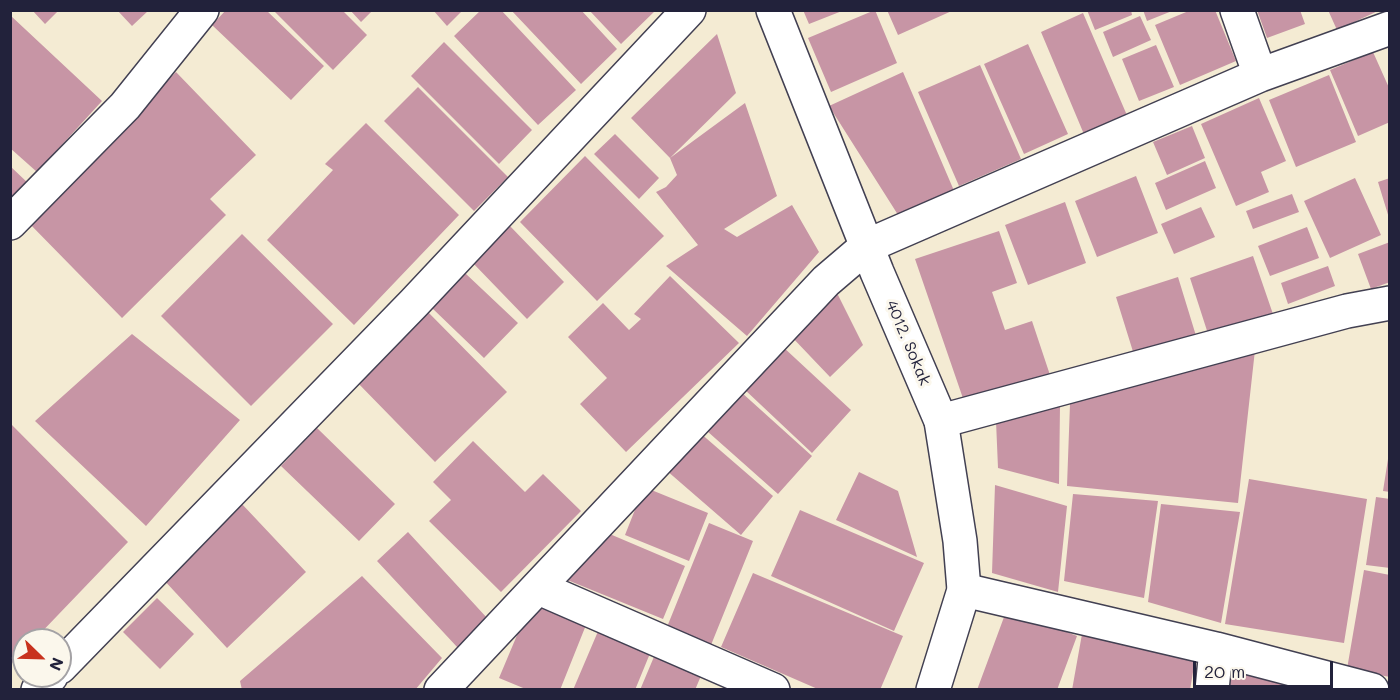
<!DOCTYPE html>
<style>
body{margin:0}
#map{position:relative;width:1400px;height:700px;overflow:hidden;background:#f4ebd3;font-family:Mali,sans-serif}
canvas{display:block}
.frame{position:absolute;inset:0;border:12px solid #22223b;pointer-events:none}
.north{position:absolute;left:12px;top:628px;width:60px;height:60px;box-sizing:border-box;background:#fbf7ec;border:2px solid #a4a2a5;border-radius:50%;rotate:113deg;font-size:16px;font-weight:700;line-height:24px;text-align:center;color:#22223b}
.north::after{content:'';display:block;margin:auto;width:21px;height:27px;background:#c8321e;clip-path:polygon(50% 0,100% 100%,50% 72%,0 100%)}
.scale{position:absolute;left:1193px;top:661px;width:140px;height:27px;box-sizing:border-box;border:3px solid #22223b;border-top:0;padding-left:8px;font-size:18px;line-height:21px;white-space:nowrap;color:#22223b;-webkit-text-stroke:4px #fbf7ec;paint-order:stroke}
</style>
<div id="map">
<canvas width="1400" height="700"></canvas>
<div class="frame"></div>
<div class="north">N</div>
<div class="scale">20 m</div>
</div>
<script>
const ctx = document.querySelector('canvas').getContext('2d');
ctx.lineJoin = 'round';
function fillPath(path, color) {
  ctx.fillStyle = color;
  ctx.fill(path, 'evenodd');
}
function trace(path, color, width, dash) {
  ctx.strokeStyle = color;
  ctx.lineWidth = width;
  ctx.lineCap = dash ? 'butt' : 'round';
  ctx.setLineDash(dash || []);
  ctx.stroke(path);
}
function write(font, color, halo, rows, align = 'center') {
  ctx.font = font + ' Mali,sans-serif';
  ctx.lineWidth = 6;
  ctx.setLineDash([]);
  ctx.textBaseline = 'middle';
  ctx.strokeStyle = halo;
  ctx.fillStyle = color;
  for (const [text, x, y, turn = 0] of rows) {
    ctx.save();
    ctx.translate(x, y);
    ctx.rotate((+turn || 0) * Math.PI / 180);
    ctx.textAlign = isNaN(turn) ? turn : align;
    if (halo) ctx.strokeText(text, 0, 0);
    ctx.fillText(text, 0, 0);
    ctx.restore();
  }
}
const building = new Path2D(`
 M 32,10 L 59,10 L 45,24 Z
 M 117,10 L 149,10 L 132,26 Z
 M 226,10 L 266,10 L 324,66 L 291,100 L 212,25 Z
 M 273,10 L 342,10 L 367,35 L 333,70 Z
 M 350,10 L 373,10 L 361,22 Z
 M 433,10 L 463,10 L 447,26 Z
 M 481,10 L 501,10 L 576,90 L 538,125 L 454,36 Z
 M 511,10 L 581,10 L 617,49 L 581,84 Z
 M 589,10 L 656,10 L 621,44 Z
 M 803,10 L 842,10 L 842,11 L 809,24 Z
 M 875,10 L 897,63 L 831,92 L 808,38 Z
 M 887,10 L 954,10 L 898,35 Z
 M 1087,10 L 1131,10 L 1132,15 L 1095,30 Z
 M 1143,10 L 1172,10 L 1172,11 L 1147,21 Z
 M 1191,10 L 1215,10 L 1236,61 L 1180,85 L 1155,25 Z
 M 1257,10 L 1300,10 L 1305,24 L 1267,38 Z
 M 1328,10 L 1380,10 L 1337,30 Z
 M 1083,13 L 1129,120 L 1086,139 L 1041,32 Z
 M 10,15 L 102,101 L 37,172 L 10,148 Z
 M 1140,16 L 1151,40 L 1113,57 L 1103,32 Z
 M 717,34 L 736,93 L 670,158 L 631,118 Z
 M 444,42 L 532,130 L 499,164 L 411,76 Z
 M 1028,44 L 1068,134 L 1024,154 L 984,64 Z
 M 1156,45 L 1174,87 L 1139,101 L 1122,59 Z
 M 1373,52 L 1390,90 L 1390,122 L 1358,136 L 1330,70 Z
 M 980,65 L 1021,159 L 959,186 L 918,92 Z
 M 176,72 L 256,155 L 210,199 L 226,215 L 122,318 L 25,219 Z
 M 903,72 L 955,193 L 900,218 L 829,106 Z
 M 1329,75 L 1356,142 L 1296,167 L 1269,100 Z
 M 418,87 L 508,177 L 474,211 L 384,121 Z
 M 1259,98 L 1286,161 L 1261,172 L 1269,192 L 1236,206 L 1201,124 Z
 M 745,103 L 777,196 L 724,229 L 737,237 L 792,205 L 819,252 L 747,336 L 666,266 L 698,245 L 656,192 L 666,187 L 677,175 L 670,158 Z
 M 366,123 L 459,215 L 354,325 L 267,240 L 333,170 L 325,164 Z
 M 1192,126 L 1205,158 L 1167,175 L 1153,142 Z
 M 615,134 L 659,178 L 639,199 L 594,154 Z
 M 585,156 L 664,236 L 597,301 L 520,222 Z
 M 1205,161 L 1216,188 L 1166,210 L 1155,183 Z
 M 10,166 L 29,184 L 10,204 Z
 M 1136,176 L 1158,233 L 1097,257 L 1075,201 Z
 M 1355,178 L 1381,235 L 1330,258 L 1304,201 Z
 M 1390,178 L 1390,218 L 1389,218 L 1378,182 Z
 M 1292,194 L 1299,212 L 1253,229 L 1246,211 Z
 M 1065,202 L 1086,263 L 1028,285 L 1005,225 Z
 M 1201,207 L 1215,237 L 1174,254 L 1161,224 Z
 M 509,225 L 564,282 L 527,319 L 471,261 Z
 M 1307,227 L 1319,258 L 1270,276 L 1258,246 Z
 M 999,231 L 1017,283 L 992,292 L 1005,330 L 1032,321 L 1052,381 L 967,410 L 915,259 Z
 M 242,234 L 333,324 L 251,406 L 161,316 Z
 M 1390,242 L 1390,282 L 1371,289 L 1358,254 Z
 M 1253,256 L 1274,317 L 1210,340 L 1190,278 Z
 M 1328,266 L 1335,286 L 1288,304 L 1281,283 Z
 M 465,273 L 518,323 L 484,358 L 432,308 Z
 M 670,276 L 739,343 L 626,452 L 580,404 L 607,378 L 568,337 L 603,303 L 629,330 L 641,319 L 634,314 Z
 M 1178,277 L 1197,339 L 1135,358 L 1116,297 Z
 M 834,287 L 863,345 L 830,377 L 790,335 Z
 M 424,308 L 507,392 L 435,462 L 353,378 Z
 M 132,334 L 240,420 L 146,526 L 35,421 Z
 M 782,346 L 851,410 L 812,453 L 743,388 Z
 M 1255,350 L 1238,503 L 1067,486 L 1070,404 Z
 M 741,392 L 812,456 L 778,494 L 707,431 Z
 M 1060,406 L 1059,484 L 998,468 L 996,421 Z
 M 10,423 L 128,542 L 34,640 L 24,640 L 24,651 L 10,665 Z
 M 317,428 L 395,504 L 359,541 L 281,466 Z
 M 699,432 L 773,496 L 741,535 L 666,470 Z
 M 473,441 L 525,492 L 543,474 L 581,511 L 501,592 L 429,521 L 451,500 L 433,482 Z
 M 1388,459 L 1390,459 L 1390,492 L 1383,491 Z
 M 859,472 L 898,491 L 917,557 L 836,520 Z
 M 1249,479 L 1367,499 L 1344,643 L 1225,624 Z
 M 995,485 L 1067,506 L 1058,592 L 992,573 Z
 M 644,487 L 708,513 L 689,561 L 625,535 Z
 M 1073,494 L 1158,501 L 1144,598 L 1064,581 Z
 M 1376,497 L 1390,499 L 1390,568 L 1366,565 Z
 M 241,503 L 306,572 L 227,648 L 162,578 Z
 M 1161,504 L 1240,512 L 1221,623 L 1148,602 Z
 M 800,510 L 924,563 L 894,631 L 771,576 Z
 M 709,523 L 753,541 L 711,645 L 667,627 Z
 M 408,532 L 488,619 L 458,648 L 377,561 Z
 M 605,532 L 685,566 L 663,619 L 560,577 Z
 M 1364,570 L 1390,575 L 1390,677 L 1347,669 Z
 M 753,573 L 903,636 L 880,690 L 820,690 L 721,647 Z
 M 362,576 L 442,658 L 415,690 L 242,690 L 240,681 Z
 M 157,598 L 194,634 L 160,669 L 123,632 Z
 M 531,602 L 586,625 L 560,690 L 528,690 L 499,678 Z
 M 1007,609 L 1077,636 L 1057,690 L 977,690 Z
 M 599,629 L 651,651 L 635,690 L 573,690 Z
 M 1082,634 L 1196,654 L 1190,690 L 1072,690 Z
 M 656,652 L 703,671 L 695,690 L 640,690 Z
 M 1233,669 L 1315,690 L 1228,690 Z`);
const minor = new Path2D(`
 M 1237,10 L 1260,75
 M 10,223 L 125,106 L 202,10
 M 941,421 L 1347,311 L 1390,303
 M 539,588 L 773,690
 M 964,590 L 1216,649 L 1372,690
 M 60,667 L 414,303 L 689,10
 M 38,690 L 51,676
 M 441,690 L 826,281 L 867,246 L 1260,75 L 1390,28
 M 1212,690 L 1216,649`);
const secondary = new Path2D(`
 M 773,10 L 877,272 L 941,421 L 960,541 L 964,590 L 933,690`);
const streetNames = [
 ["4012. Sokak",908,343,67]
];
fillPath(building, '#c795a5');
trace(minor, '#424052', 36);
trace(secondary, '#424052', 36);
trace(minor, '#fff', 33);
trace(secondary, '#fff', 33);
write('16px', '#22223b', '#fbf7ec', streetNames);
</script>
